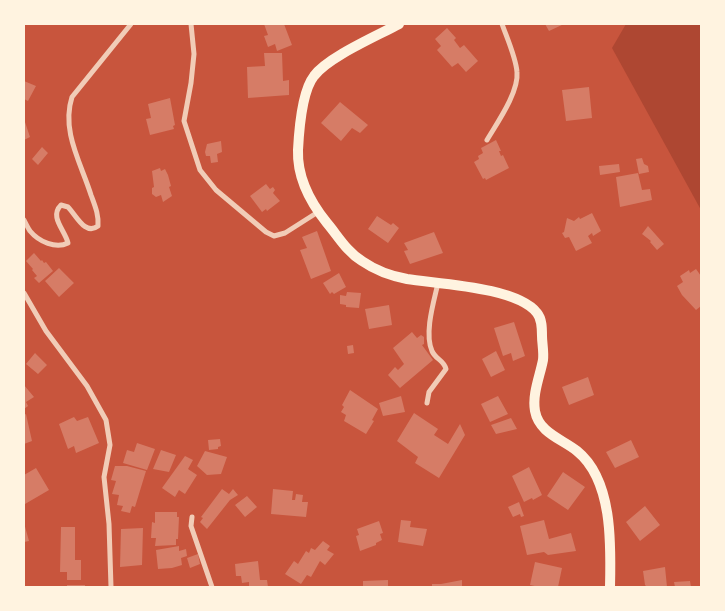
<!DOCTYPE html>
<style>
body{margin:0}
#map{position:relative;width:725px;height:611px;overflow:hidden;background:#c8553d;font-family:"Fira Sans",sans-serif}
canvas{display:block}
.frame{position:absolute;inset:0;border:25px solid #fff3e0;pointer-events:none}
</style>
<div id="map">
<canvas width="725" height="611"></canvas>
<div class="frame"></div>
</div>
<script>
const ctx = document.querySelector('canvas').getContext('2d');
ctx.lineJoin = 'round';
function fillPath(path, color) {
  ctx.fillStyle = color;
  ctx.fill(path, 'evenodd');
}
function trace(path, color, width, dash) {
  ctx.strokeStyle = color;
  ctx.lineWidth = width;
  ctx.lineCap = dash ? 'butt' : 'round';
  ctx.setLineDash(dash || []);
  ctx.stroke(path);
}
const green = new Path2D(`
 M 626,24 L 701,24 L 701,210 L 612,48 Z`);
const building = new Path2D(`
 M 264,24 L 284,24 L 292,45 L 277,51 L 275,44 L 268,47 L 264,36 L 268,35 Z
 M 545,24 L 564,24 L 549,31 Z
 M 447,28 L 456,38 L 454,40 L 460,48 L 464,45 L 478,61 L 466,72 L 458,63 L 452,67 L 437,50 L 441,46 L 435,39 Z
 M 264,53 L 282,53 L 283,81 L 289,80 L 289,95 L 248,98 L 247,67 L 265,66 Z
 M 24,81 L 36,86 L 28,101 L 24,99 Z
 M 589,87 L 592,118 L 566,121 L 562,90 Z
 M 170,98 L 175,125 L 173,126 L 174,129 L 150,135 L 146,119 L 151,118 L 148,104 Z
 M 340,102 L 368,125 L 360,133 L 352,128 L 341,141 L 321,123 Z
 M 24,119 L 30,137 L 24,140 Z
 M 496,140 L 501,151 L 499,151 L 501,156 L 503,155 L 509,168 L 486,180 L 485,178 L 483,179 L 474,162 L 479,159 L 478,156 L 483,153 L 481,148 Z
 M 221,141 L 222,152 L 217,154 L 218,162 L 211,163 L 210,156 L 206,156 L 205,152 L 207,144 Z
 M 42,147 L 48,153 L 38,165 L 32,159 Z
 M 642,158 L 644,164 L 648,166 L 649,172 L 639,174 L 636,159 Z
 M 619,164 L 620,172 L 600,175 L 599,166 Z
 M 160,168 L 161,171 L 165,169 L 168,175 L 171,186 L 169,187 L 172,196 L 163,202 L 161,195 L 156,197 L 152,194 L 152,188 L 154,187 L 152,171 Z
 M 638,173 L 642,190 L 650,189 L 652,200 L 620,207 L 616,177 Z
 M 266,184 L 270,189 L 273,187 L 275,190 L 273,193 L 280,201 L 267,211 L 266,209 L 262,212 L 250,196 Z
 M 592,213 L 601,231 L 593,236 L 592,233 L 588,236 L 592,243 L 576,251 L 569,237 L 565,238 L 562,233 L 564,232 L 567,218 L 574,221 L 579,217 L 580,219 Z
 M 377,216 L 391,225 L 393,223 L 399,228 L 388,243 L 368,229 Z
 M 648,226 L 664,244 L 657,250 L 650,242 L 651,241 L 642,234 Z
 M 317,231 L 331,271 L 311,279 L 300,250 L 307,248 L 302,237 Z
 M 434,232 L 443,253 L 410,264 L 404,251 L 408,250 L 404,243 Z
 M 34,253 L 41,261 L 42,260 L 44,263 L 46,262 L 53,271 L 39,283 L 34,278 L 37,276 L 32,270 L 33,269 L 26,261 Z
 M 59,268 L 74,283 L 59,297 L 45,281 Z
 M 696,269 L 701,276 L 701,306 L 696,310 L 682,295 L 677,286 L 683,282 L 680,276 L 689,270 L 690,273 Z
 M 339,273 L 346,287 L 334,294 L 332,292 L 330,294 L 323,283 Z
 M 347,292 L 361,293 L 359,308 L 346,307 L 346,305 L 340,304 L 340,295 L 346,296 Z
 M 389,305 L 392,325 L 369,329 L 365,309 Z
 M 514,322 L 525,356 L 513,361 L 511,353 L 503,356 L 494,328 Z
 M 412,332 L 417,338 L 421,335 L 424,337 L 424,344 L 422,345 L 433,360 L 400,388 L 388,375 L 395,367 L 398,370 L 404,364 L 393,348 Z
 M 353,345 L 354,353 L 348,354 L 347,346 Z
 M 496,351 L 505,370 L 491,377 L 482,359 Z
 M 35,353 L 47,365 L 38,374 L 26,364 Z
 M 588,377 L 594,395 L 569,405 L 562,387 Z
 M 24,385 L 34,397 L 26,402 L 28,406 L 24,409 Z
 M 350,390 L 378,409 L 372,420 L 374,421 L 366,434 L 344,421 L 346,415 L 341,412 L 344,407 L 342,405 Z
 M 401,396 L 405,412 L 383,416 L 379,403 Z
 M 498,396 L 508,414 L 490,422 L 481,404 Z
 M 414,413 L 438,429 L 434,435 L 448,444 L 460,424 L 465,435 L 439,478 L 415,463 L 418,457 L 397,441 Z
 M 26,414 L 32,441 L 24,444 L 24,415 Z
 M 74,417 L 77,421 L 88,417 L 99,443 L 76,453 L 74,446 L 68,449 L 59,424 Z
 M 511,418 L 517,429 L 496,434 L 491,425 Z
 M 220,439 L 221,446 L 218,447 L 218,449 L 209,450 L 208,440 Z
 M 631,440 L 639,457 L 615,468 L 606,452 Z
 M 137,443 L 155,449 L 147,470 L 123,463 L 127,450 L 134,452 Z
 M 161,450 L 176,455 L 169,472 L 153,469 Z
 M 205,451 L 227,457 L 221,474 L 207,475 L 197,466 Z
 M 185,456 L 193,460 L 188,469 L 197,475 L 185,494 L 179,490 L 175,497 L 162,488 Z
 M 115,466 L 127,466 L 146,471 L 135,507 L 132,506 L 130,513 L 121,511 L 123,506 L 117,505 L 119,495 L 112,494 L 116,481 L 111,480 Z
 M 529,467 L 542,495 L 533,500 L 532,498 L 524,502 L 512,476 Z
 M 36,468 L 49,490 L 25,504 L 24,475 Z
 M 563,472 L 585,487 L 568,510 L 547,496 Z
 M 222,489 L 229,494 L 233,489 L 238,495 L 230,500 L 207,529 L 200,522 L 203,518 L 201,517 Z
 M 273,489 L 293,491 L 292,500 L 295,500 L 296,494 L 303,495 L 302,502 L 308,502 L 306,517 L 271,514 Z
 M 247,496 L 257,507 L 245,517 L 235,505 Z
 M 519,502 L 524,516 L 521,517 L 520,514 L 513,517 L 508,507 Z
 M 645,506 L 660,525 L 640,541 L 626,522 Z
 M 155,512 L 177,512 L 177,517 L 179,517 L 178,539 L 176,539 L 176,545 L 155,546 L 156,538 L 151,538 L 152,522 L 155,523 Z
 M 401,520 L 411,521 L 410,527 L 427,529 L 423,546 L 398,542 Z
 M 544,520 L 549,539 L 571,533 L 576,551 L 548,555 L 544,552 L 527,555 L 520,526 Z
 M 379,521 L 383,533 L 380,534 L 382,540 L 376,543 L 376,545 L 360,551 L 356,536 L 359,535 L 357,529 Z
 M 24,523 L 29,541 L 24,542 Z
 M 61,527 L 75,527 L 75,560 L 81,560 L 81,580 L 67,580 L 67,572 L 60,572 Z
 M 143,528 L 142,565 L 120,567 L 121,529 Z
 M 323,541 L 330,546 L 327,550 L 334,554 L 325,565 L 320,561 L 311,577 L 307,575 L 301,584 L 285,574 L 294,561 L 298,564 L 306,551 L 309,553 L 311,548 L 315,550 Z
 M 179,546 L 179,551 L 186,549 L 187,556 L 181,558 L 182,565 L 172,568 L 158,569 L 156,550 Z
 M 198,554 L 200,564 L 190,568 L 187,558 Z
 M 258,561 L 260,580 L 267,580 L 268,587 L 249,587 L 249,582 L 242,583 L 241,576 L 236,576 L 235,564 Z
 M 535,562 L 562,568 L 558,587 L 539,587 L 530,585 Z
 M 665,567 L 667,587 L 647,587 L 645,585 L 643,571 Z
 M 388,580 L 388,587 L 363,587 L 363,581 Z
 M 462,580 L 462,587 L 432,587 L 432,584 L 441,584 Z
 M 690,581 L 691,587 L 675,587 L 674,582 Z
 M 67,585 L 85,585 L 85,587 L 67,587 Z`);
const minor = new Path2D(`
 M 191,24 L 194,54 L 191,83 L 184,121 L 200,170 L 216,190 L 266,232 L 274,236 L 285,233 L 318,212
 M 487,140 C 497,123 519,92 517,72 C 516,58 507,38 502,24
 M 24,220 C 26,224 28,228 30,231 C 39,242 56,249 68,243 C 65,230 49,217 61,205 L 68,207 C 76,215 85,236 98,226 C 99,215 95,206 91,195 C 81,163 61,131 72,97 L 131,24
 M 24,293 L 46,331 L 87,386 L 106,420 L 110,445 L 104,477 L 109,524 L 111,587
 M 427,403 L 429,392 L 446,369 C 444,360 435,359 432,351 C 424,333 434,301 438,283
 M 192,517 L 191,526 L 212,587`);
const secondary = new Path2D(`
 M 399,24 C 377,36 328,57 314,76 C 302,91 299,131 298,150 C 297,178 310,202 327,223 C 338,236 347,252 362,261 C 375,270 391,276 407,279 C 438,284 517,287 537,313 C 542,319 542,328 542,336 C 542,343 544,352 543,360 C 540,376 532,394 535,411 C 539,433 562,439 577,451 C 613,480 611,545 610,587`);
fillPath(green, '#ae4732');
fillPath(building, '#d67c66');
trace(minor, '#f1ccb7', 5);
trace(secondary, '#fff3e0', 10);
</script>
